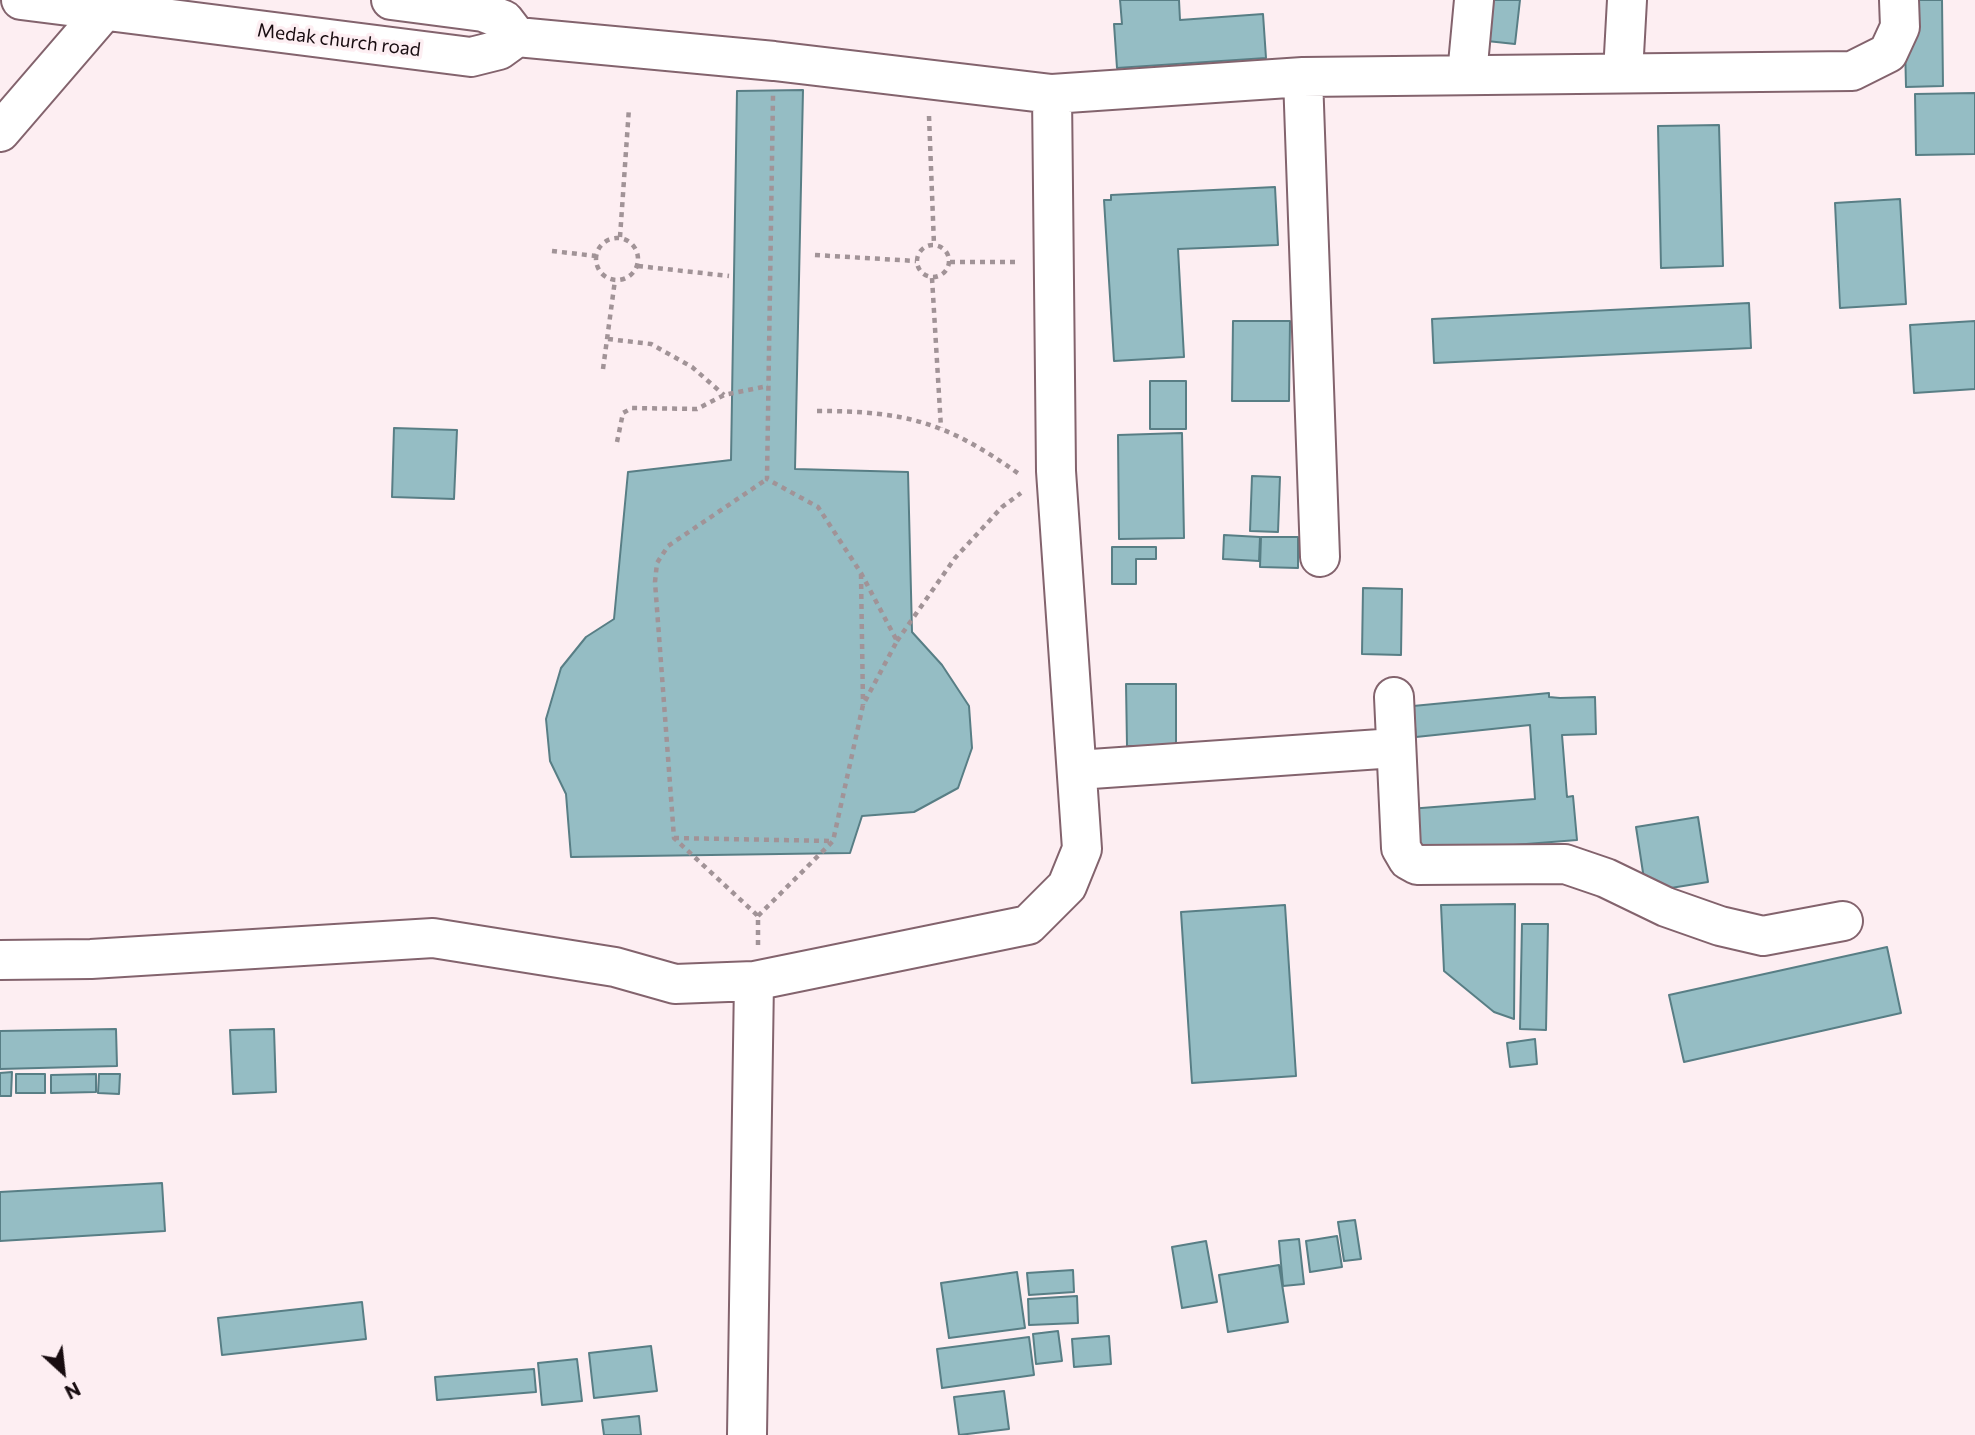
<!DOCTYPE html>
<style>
body{margin:0}
#map{position:relative;width:1975px;height:1435px;overflow:hidden;background:#fdeef2;font-family:Commissioner,sans-serif}
canvas{display:block}
.north{position:absolute;left:28px;top:1337px;width:70px;height:70px;-webkit-text-stroke:5px #fdeef2;paint-order:stroke;rotate:153deg;font-size:19px;font-weight:700;line-height:28px;text-align:center;color:#180c10}
.north::after{content:'';display:block;margin:auto;width:24px;height:32px;background:#180c10;clip-path:polygon(50% 0,100% 100%,50% 72%,0 100%)}
</style>
<div id="map">
<canvas width="1975" height="1435"></canvas>
<div class="north">N</div>
</div>
<script>
const ctx = document.querySelector('canvas').getContext('2d');
ctx.lineJoin = 'round';
function fillPath(path, color) {
  ctx.fillStyle = color;
  ctx.fill(path, 'evenodd');
}
function trace(path, color, width, dash) {
  ctx.strokeStyle = color;
  ctx.lineWidth = width;
  ctx.lineCap = dash ? 'butt' : 'round';
  ctx.setLineDash(dash || []);
  ctx.stroke(path);
}
function write(font, color, halo, rows, align = 'center') {
  ctx.font = font + ' Commissioner,sans-serif';
  ctx.lineWidth = 7;
  ctx.setLineDash([]);
  ctx.textBaseline = 'middle';
  ctx.strokeStyle = halo;
  ctx.fillStyle = color;
  for (const [text, x, y, turn = 0] of rows) {
    ctx.save();
    ctx.translate(x, y);
    ctx.rotate((+turn || 0) * Math.PI / 180);
    ctx.textAlign = isNaN(turn) ? turn : align;
    if (halo) ctx.strokeText(text, 0, 0);
    ctx.fillText(text, 0, 0);
    ctx.restore();
  }
}
const building = new Path2D(`
 M 1120,0 L 1179,0 L 1180,20 L 1263,14 L 1266,58 L 1117,68 L 1114,24 L 1122,24 Z
 M 1491,0 L 1520,0 L 1515,44 L 1487,41 Z
 M 1904,0 L 1942,0 L 1943,86 L 1906,87 Z
 M 803,90 L 795,469 L 908,472 L 912,632 L 942,665 L 969,706 L 972,748 L 958,788 L 914,812 L 862,816 L 850,853 L 571,857 L 566,794 L 550,761 L 546,719 L 561,668 L 586,637 L 614,619 L 628,472 L 731,460 L 737,91 Z
 M 1975,93 L 1975,154 L 1916,155 L 1915,94 Z
 M 1719,125 L 1723,266 L 1661,268 L 1658,126 Z
 M 1275,187 L 1278,245 L 1178,249 L 1184,357 L 1114,361 L 1104,200 L 1111,200 L 1111,195 Z
 M 1900,199 L 1906,304 L 1840,308 L 1835,203 Z
 M 1749,303 L 1751,348 L 1434,363 L 1432,319 Z
 M 1233,321 L 1290,321 L 1289,401 L 1232,401 Z
 M 1975,321 L 1975,389 L 1914,393 L 1910,325 Z
 M 1150,381 L 1186,381 L 1186,429 L 1150,429 Z
 M 394,428 L 457,430 L 454,499 L 392,497 Z
 M 1182,433 L 1184,538 L 1119,539 L 1118,435 Z
 M 1252,476 L 1280,477 L 1278,532 L 1250,531 Z
 M 1224,535 L 1260,537 L 1259,561 L 1223,559 Z
 M 1261,537 L 1298,537 L 1298,568 L 1260,567 Z
 M 1112,547 L 1156,547 L 1156,559 L 1136,559 L 1136,584 L 1112,584 Z
 M 1363,588 L 1402,589 L 1401,655 L 1362,654 Z
 M 1126,684 L 1176,684 L 1176,746 L 1127,746 Z
 M 1549,693 L 1549,697 L 1560,698 L 1595,697 L 1596,734 L 1562,735 L 1567,797 L 1573,796 L 1577,840 L 1412,853 L 1409,809 L 1535,799 L 1530,725 L 1416,737 L 1413,706 Z
 M 1698,817 L 1708,882 L 1646,892 L 1636,827 Z
 M 1515,904 L 1514,1019 L 1494,1012 L 1444,971 L 1441,905 Z
 M 1285,905 L 1296,1076 L 1192,1083 L 1181,912 Z
 M 1522,924 L 1548,924 L 1546,1030 L 1520,1029 Z
 M 1887,947 L 1901,1013 L 1684,1062 L 1669,995 Z
 M 116,1029 L 117,1066 L 0,1069 L 0,1031 Z
 M 274,1029 L 276,1092 L 233,1094 L 230,1030 Z
 M 1535,1039 L 1537,1064 L 1510,1067 L 1507,1043 Z
 M 12,1072 L 11,1096 L 0,1096 L 0,1073 Z
 M 16,1074 L 45,1074 L 45,1093 L 16,1093 Z
 M 96,1074 L 96,1092 L 51,1093 L 51,1075 Z
 M 99,1074 L 120,1074 L 119,1094 L 98,1093 Z
 M 162,1183 L 165,1231 L 0,1241 L 0,1192 Z
 M 1355,1220 L 1361,1259 L 1344,1261 L 1338,1222 Z
 M 1337,1236 L 1342,1267 L 1310,1272 L 1306,1241 Z
 M 1299,1239 L 1304,1284 L 1283,1286 L 1279,1241 Z
 M 1206,1241 L 1217,1302 L 1182,1308 L 1172,1247 Z
 M 1279,1265 L 1288,1322 L 1228,1332 L 1219,1275 Z
 M 1073,1270 L 1074,1292 L 1029,1295 L 1027,1273 Z
 M 1017,1272 L 1025,1328 L 949,1338 L 941,1283 Z
 M 1077,1296 L 1078,1323 L 1029,1325 L 1028,1299 Z
 M 362,1302 L 366,1339 L 222,1355 L 218,1318 Z
 M 1058,1331 L 1062,1361 L 1036,1364 L 1033,1334 Z
 M 1109,1336 L 1111,1364 L 1074,1367 L 1072,1339 Z
 M 1029,1337 L 1034,1375 L 942,1388 L 937,1349 Z
 M 651,1346 L 657,1391 L 594,1398 L 589,1353 Z
 M 577,1359 L 582,1401 L 542,1405 L 538,1363 Z
 M 534,1369 L 536,1392 L 437,1400 L 435,1377 Z
 M 1004,1391 L 1009,1429 L 959,1435 L 954,1397 Z
 M 639,1416 L 641,1435 L 604,1435 L 602,1420 Z`);
const path = new Path2D(`
 M 929,116 L 934,245
 M 620,237 L 629,108
 M596 259a21 21 0 1 1 42 0a21 21 0 1 1-42 0Z
 M917 261a16 16 0 1 1 32 0a16 16 0 1 1-32 0Z
 M 552,251 L 596,256
 M 815,255 L 916,261
 M 950,262 L 1019,262
 M 638,266 L 729,276
 M 932,278 L 941,428
 M 608,339 L 651,344 L 692,367 L 724,395
 M 603,369 L 615,280
 M 817,411 C 906,411 946,422 1019,474
 M 617,442 L 623,413 L 632,408 L 697,409 L 724,395 L 768,386
 M 861,574 L 863,705
 M 897,641 L 955,558 L 1002,507 L 1021,493
 M 674,838 L 832,841
 M 758,916 L 833,841 L 863,705 L 897,641 L 861,573 L 818,507 L 767,479 L 773,95
 M 758,945 L 758,916 L 674,838 L 655,582 L 657,563 L 668,546 L 767,479`);
const minor = new Path2D(`
 M 21,0 L 471,57 L 499,50 L 517,37
 M 391,0 L 483,12 L 504,20 L 517,37
 M 517,37 L 774,61 L 1052,94 L 1303,77 L 1852,71 L 1888,53 L 1900,27 L 1899,0
 M 1623,73 L 1627,0
 M 1467,75 L 1474,0
 M 1303,77 L 1320,557
 M 0,132 L 105,10 L 107,0
 M 1394,697 L 1401,848 L 1408,860 L 1417,865 L 1565,864 L 1606,878 L 1666,907 L 1720,926 L 1763,936 L 1843,921
 M 1077,770 L 1395,748
 M 0,960 L 91,959 L 433,938 L 615,967 L 675,984 L 754,981 L 1028,925 L 1067,886 L 1082,849 L 1056,471 L 1052,94
 M 747,1435 L 754,981`);
const streetNames = [
 ["Medak church road",339,40,7]
];
fillPath(building, '#95bdc4');
trace(building, '#587e85', 2);
trace(minor, '#83636d', 42);
trace(path, '#a19397', 4.5, [5, 5]);
trace(minor, '#fff', 38);
write('19px', '#180c10', '#fdeef2', streetNames);
</script>
